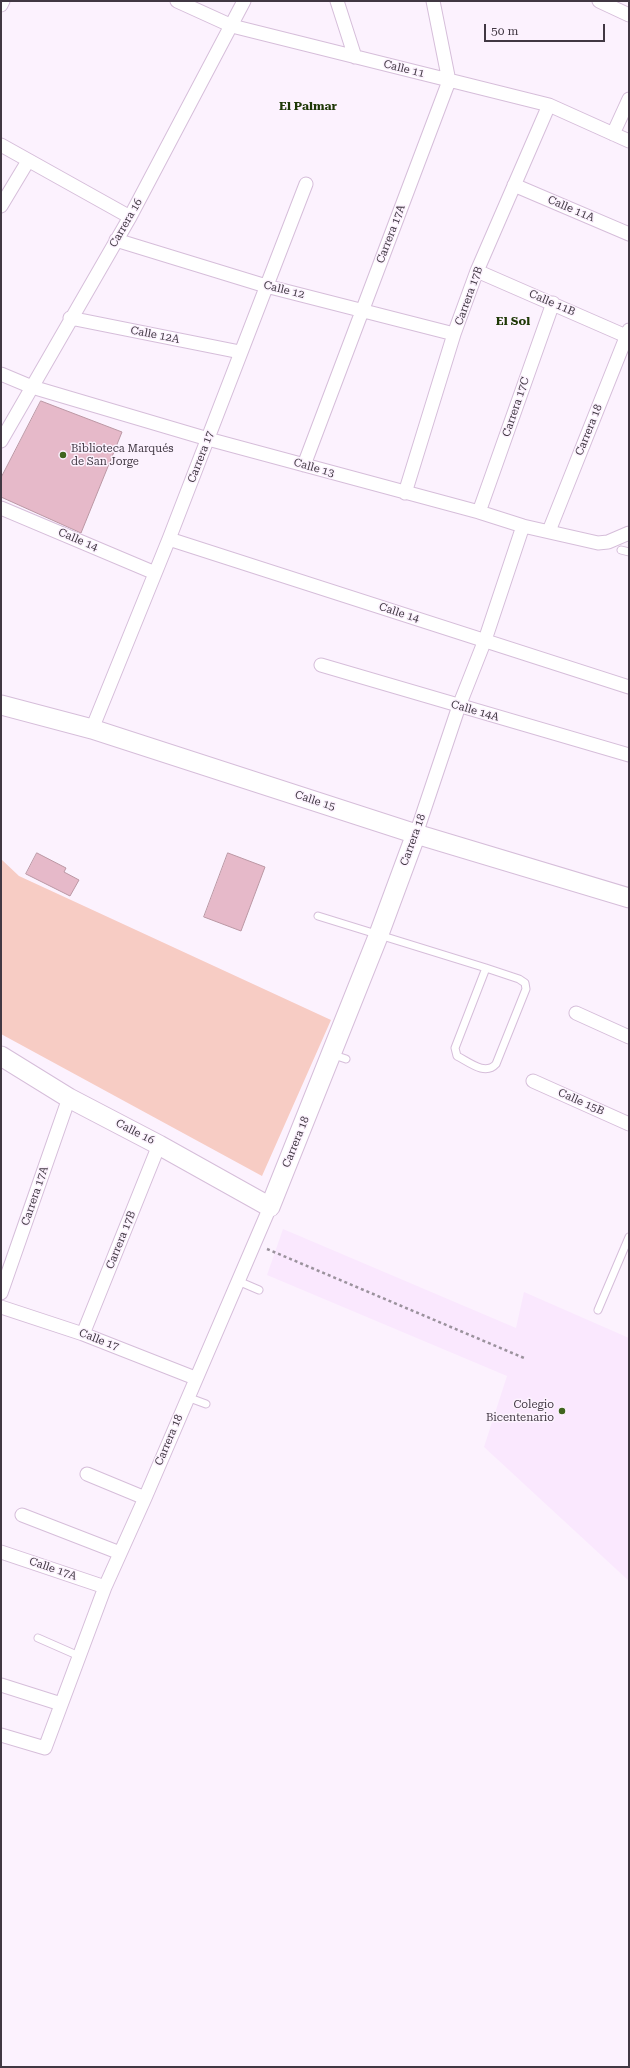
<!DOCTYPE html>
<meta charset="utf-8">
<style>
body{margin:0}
#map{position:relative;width:630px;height:2068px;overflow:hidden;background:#fcf2fe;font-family:"Roboto Serif",serif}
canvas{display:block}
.frame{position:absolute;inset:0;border:2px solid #413843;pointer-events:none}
.scale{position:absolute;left:484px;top:24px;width:121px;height:18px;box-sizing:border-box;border:2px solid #413843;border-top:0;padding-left:5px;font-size:12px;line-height:14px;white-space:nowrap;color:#413843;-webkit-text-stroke:3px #fcf2fe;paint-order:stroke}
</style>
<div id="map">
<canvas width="630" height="2068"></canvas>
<div class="frame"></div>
<div class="scale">50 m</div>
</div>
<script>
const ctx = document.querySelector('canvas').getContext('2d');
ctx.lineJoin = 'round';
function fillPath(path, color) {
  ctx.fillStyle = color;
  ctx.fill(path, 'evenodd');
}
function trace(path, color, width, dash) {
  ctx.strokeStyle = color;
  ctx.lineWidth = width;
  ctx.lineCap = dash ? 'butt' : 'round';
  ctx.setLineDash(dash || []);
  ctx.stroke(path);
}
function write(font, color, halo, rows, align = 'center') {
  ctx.font = font + ' "Roboto Serif",serif';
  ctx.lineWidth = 3;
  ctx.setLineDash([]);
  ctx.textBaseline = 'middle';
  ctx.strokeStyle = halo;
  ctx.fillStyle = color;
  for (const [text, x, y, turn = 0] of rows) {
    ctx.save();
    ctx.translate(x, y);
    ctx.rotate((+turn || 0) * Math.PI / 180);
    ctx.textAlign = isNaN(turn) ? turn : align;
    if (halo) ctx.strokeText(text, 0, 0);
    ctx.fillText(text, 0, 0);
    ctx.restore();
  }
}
const built = new Path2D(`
 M 283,1229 L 516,1328 L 524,1292 L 629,1338 L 629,1581 L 484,1447 L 507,1376 L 267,1275 Z`);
const green = new Path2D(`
 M 1,859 L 19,876 L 331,1020 L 262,1176 L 1,1034 Z`);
const building = new Path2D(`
 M 41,401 L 122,432 L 81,533 L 1,497 L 1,478 Z
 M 37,853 L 66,868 L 64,872 L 79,880 L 70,896 L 26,874 Z
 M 228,853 L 265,867 L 241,931 L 204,917 Z`);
const path = new Path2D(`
 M 267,1249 L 524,1358`);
const lane = new Path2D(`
 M 621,550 L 629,552
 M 318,916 L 486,968 L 519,979 L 525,983 L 526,989 L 496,1064 C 485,1076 469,1062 457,1056 L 455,1048 L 486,968
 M 331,1054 L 346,1059
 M 238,1281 L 259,1290
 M 598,1310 L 629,1237
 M 187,1397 L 206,1404
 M 38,1638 L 79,1656`);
const street = new Path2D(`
 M 177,1 L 232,26 L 549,105 L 629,141
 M 337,1 L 355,57
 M 599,1 L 629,15
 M 1,5 L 3,1
 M 613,134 L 629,99
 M 1,145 L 130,217
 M 514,185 L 629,234
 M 1,206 L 28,161
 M 116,240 L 266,286 L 454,334
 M 477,271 L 626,336
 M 70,318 L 240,352
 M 1,374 L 32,387 L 208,439 L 479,512 L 523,526 L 598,543 L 608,542 L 629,533
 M 1,441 L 130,217 L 244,1
 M 304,465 L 449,81 L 433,1
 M 405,493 L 454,334 L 477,271 L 549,105
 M 1,508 L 155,573
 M 479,512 L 553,303
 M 549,531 L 629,330
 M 169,539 L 629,687
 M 321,665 L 629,755
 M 92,729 L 169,539 L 306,184
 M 416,834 L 459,706 L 485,640 L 523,526
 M 576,1013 L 629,1037
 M 533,1081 L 629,1124
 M 1,1293 L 69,1098
 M 1,1307 L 83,1334 L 195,1378
 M 83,1334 L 159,1145
 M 87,1474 L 145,1498
 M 22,1515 L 120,1553
 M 1,1552 L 105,1587
 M 1,1685 L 61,1704
 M 1,1735 L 45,1748 L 105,1587 L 145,1498 L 270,1207`);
const secondary = new Path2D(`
 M 1,705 L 92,729 L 416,834 L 629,898
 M 1,1056 L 69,1098 L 159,1145 L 270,1207 L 379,934 L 416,834`);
const markers = [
 [63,455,4,"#3f641e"],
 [562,1411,4,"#3f641e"]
];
const streetNames = [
 ["Calle 11",404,69,14],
 ["Calle 11A",571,209,23],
 ["Carrera 16",126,223,-60],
 ["Carrera 17A",391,234,-69],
 ["Calle 12",284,290,14],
 ["Carrera 17B",469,296,-70],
 ["Calle 11B",552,303,23],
 ["Calle 12A",155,335,11],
 ["Carrera 17C",516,407,-71],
 ["Carrera 18",589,430,-68],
 ["Carrera 17",201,457,-69],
 ["Calle 13",314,468,16],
 ["Calle 14",78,540,23],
 ["Calle 14",399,613,18],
 ["Calle 14A",475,711,16],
 ["Calle 15",315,801,18],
 ["Carrera 18",413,840,-70],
 ["Calle 15B",581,1102,24],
 ["Calle 16",135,1132,27],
 ["Carrera 18",296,1142,-68],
 ["Carrera 17A",35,1196,-71],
 ["Carrera 17B",121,1240,-68],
 ["Calle 17",99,1340,21],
 ["Carrera 18",169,1440,-67],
 ["Calle 17A",53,1569,19]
];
const poiNames = [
 ["Biblioteca Marqués",71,449],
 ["de San Jorge",71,462],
 ["Colegio",554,1405,"right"],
 ["Bicentenario",554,1418,"right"]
];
const neighbourhoodNames = [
 ["El Palmar",308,106],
 ["El Sol",513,321]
];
fillPath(built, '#fae8fe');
fillPath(green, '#f7ccc4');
fillPath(building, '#e6b9c9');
trace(building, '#bb97a4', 1);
trace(lane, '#d6beda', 9);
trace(street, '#d6beda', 15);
trace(secondary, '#d6beda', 21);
trace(path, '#9b929d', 2.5, [3, 3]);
trace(lane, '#fff', 7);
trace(street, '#fff', 13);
trace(secondary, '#fff', 19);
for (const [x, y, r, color] of markers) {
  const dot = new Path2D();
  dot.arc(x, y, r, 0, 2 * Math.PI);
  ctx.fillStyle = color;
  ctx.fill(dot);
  trace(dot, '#fcf2fe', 1.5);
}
write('11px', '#413843', '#fcf2fe', streetNames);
write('11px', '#413843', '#fcf2fe', poiNames, 'left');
write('bold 12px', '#1e3806', '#fcf2fe', neighbourhoodNames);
</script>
